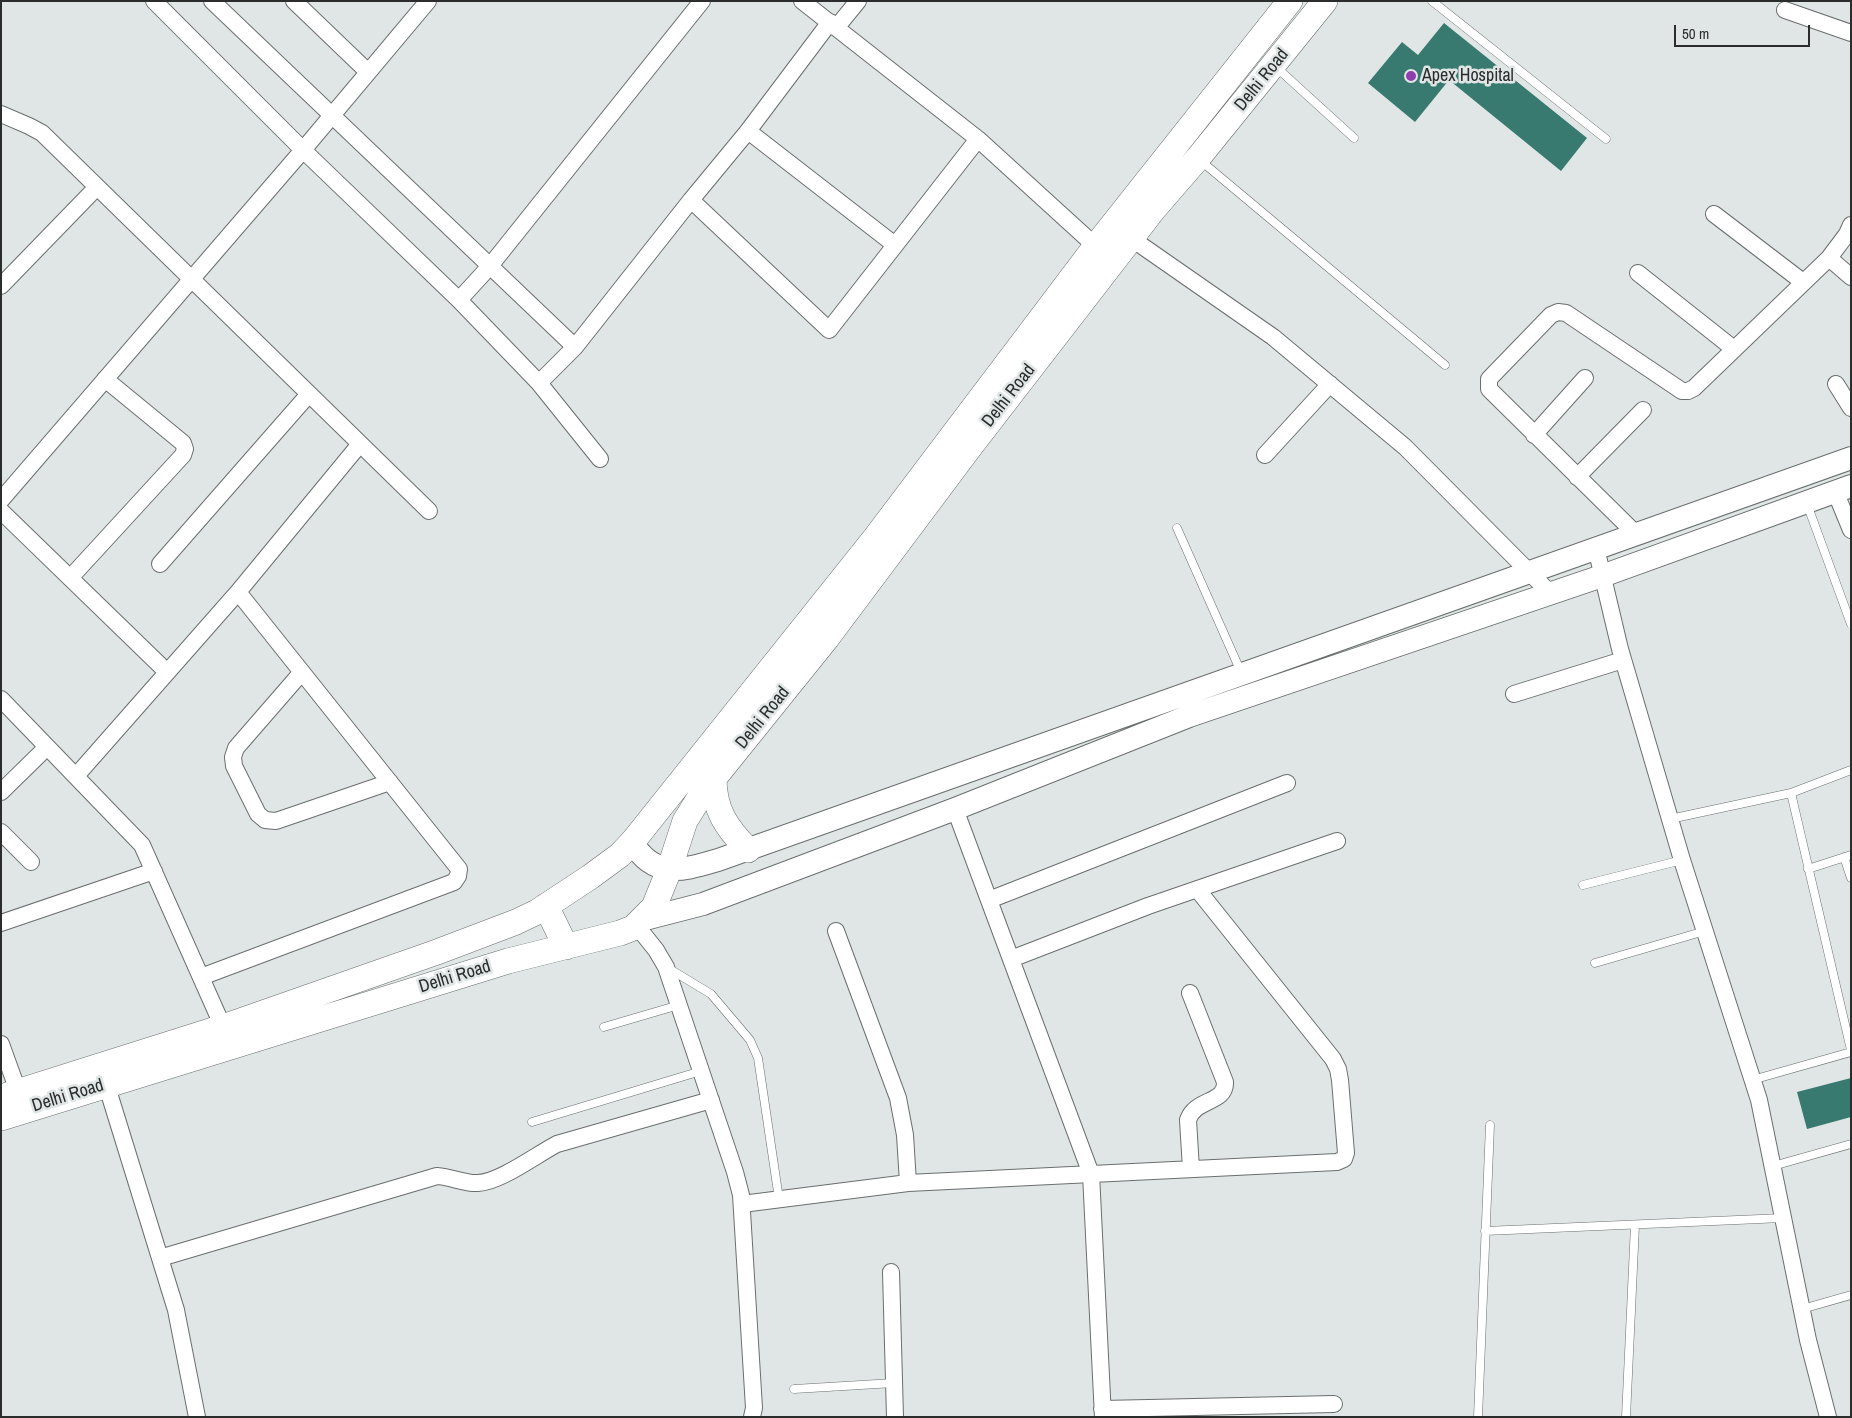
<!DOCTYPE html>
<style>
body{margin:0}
#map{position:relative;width:1852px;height:1418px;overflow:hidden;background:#e0e6e5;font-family:"Archivo Narrow",sans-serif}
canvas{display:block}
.frame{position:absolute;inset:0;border:2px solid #2b2d2d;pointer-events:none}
.scale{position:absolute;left:1674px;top:25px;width:136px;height:22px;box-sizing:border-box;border:2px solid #2b2d2d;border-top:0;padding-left:6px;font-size:15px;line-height:18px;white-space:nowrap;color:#2b2d2d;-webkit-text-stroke:4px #e0e6e5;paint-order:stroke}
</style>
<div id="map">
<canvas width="1852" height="1418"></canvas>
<div class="frame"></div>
<div class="scale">50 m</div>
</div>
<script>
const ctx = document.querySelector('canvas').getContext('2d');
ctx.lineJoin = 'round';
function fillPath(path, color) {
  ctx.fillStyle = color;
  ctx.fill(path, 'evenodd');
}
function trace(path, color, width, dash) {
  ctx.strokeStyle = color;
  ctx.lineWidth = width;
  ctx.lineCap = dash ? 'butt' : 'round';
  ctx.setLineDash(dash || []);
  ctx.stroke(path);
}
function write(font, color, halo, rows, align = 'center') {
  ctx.font = font + ' "Archivo Narrow",sans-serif';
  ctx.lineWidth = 5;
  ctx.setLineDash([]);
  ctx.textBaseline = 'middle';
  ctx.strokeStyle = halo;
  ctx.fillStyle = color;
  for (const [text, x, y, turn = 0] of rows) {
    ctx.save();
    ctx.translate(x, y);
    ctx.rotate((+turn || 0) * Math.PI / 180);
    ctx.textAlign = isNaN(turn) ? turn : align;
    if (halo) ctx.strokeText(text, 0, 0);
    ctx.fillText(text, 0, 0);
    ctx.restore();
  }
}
const building = new Path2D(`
 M 1444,23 L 1587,138 L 1561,171 L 1449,80 L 1415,122 L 1368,83 L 1402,42 L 1418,55 Z
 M 1851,1078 L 1851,1117 L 1807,1129 L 1797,1092 Z`);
const lane = new Path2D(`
 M 1432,1 L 1606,139
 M 1276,67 L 1354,138
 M 1201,161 L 1445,365
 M 1807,504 L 1851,624
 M 1177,528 L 1241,672
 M 1791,793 L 1851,1050
 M 1670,819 L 1791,793 L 1851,770
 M 1844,857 L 1851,878
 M 1808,869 L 1851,855
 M 1583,885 L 1682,860
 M 1595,963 L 1705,931
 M 668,968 L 711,994 L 750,1040 L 758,1058 L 779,1199
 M 604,1027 L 679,1005
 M 1752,1080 L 1851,1052
 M 532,1122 L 701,1071
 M 1773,1166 L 1851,1144
 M 1485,1231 L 1783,1218
 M 1802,1309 L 1851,1295
 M 794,1389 L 894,1383
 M 1478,1417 L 1490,1125
 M 1626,1417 L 1635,1225`);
const street = new Path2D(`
 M 154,1 L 303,150 L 459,300 L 539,383 L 600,459
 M 212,1 L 575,347
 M 294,1 L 368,72
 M 802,1 L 978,139 L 1102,252
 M 1785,10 L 1851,33
 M 836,28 L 858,1
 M 1,114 L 29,126 L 42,133 L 429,511
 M 748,131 L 895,245
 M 691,200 L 829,330 L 978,139
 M 1714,214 L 1803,282
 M 1125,234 L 1273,337 L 1405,447 L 1551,594
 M 1829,258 L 1851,277
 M 1638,273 L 1734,349
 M 1,286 L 97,187
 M 459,300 L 490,266 L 702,1
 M 539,383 L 575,347 L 691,200 L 748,131 L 830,22
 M 1836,384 L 1851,408
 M 1534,435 L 1585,378
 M 1265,455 L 1330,384
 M 1577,477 L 1643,410
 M 1835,491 L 1851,530
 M 1,500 L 303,150 L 428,1
 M 1,511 L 167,672
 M 1636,534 L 1489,389 L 1489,379 L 1551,315 L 1558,312 L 1566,313 L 1682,391 L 1688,391 L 1694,388 L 1829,258 L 1847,234 L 1851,225
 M 1596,548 L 1620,649 L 1682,860 L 1759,1100 L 1808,1340 L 1828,1417
 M 160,564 L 309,394
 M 70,578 L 183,455 L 185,449 L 183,443 L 105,379
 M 302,672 L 236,748 L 233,757 L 234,766 L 258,814 L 265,820 L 276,821 L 390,782
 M 1514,694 L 1623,660
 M 1,699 L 142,845 L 223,1027
 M 76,776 L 238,592 L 360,444
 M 1,792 L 47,747
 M 955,809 L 1091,1174 L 1103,1417
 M 1,832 L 31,862
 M 989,900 L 1287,783
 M 1,923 L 154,871
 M 636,925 L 656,950 L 666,967 L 735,1172 L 741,1195 L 754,1408 L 752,1417
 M 836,931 L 898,1098 L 905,1135 L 908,1183
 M 1011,959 L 1148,906 L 1337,841
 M 201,977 L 454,882 L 458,876 L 459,869 L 238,592
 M 1190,993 L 1225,1082 C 1226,1104 1195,1098 1188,1120 L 1191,1169
 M 1,1044 L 18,1091
 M 104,1077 L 176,1310 L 197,1417
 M 742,1204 L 908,1183 L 1337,1162 L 1344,1159 L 1346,1153 L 1340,1080 L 1338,1069 L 1333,1059 L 1197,889
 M 160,1258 L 437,1176 C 452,1177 465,1184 478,1183 C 500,1182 536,1155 557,1144 L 711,1100
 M 891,1272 L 895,1417
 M 1102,1409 L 1334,1404`);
const secondary = new Path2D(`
 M 632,842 C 655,880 683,870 718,860 L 1851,458
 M 641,920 L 703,904 L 955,809 L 1189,716 L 1602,576 L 1851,486`);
const primary = new Path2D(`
 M 714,778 C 714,810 726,827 748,850
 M 546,906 L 566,947
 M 1,1097 L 223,1027 L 437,952 L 516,922 L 537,912 L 590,877 L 620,855 L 634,840 L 875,538 L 1095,247 L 1290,1
 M 1,1118 L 508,961 L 620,933 L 633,928 L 654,907 L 669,870 L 685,821 L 703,792 L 827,638 L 970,447 L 1153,210 L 1198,158 L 1325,1`);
const markers = [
 [1411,76,6,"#903ead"]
];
const poiNames = [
 ["Apex Hospital",1422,76]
];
const streetNames = [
 ["Delhi Road",1262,80,-51],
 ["Delhi Road",1009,396,-52],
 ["Delhi Road",763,718,-51],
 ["Delhi Road",455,977,-17],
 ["Delhi Road",68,1096,-17]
];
fillPath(building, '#387a6f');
trace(lane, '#6a6f6e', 9);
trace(street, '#6a6f6e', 18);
trace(secondary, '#6a6f6e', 24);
trace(primary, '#6a6f6e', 26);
trace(lane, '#fff', 8);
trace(street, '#fff', 16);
trace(secondary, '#fff', 22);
trace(primary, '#fff', 25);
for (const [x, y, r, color] of markers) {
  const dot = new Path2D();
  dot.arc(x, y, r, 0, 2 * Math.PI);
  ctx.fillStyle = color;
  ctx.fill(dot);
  trace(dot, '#e0e6e5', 2);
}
write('18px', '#2b2d2d', '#e0e6e5', poiNames, 'left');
write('18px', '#2b2d2d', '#e0e6e5', streetNames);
</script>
